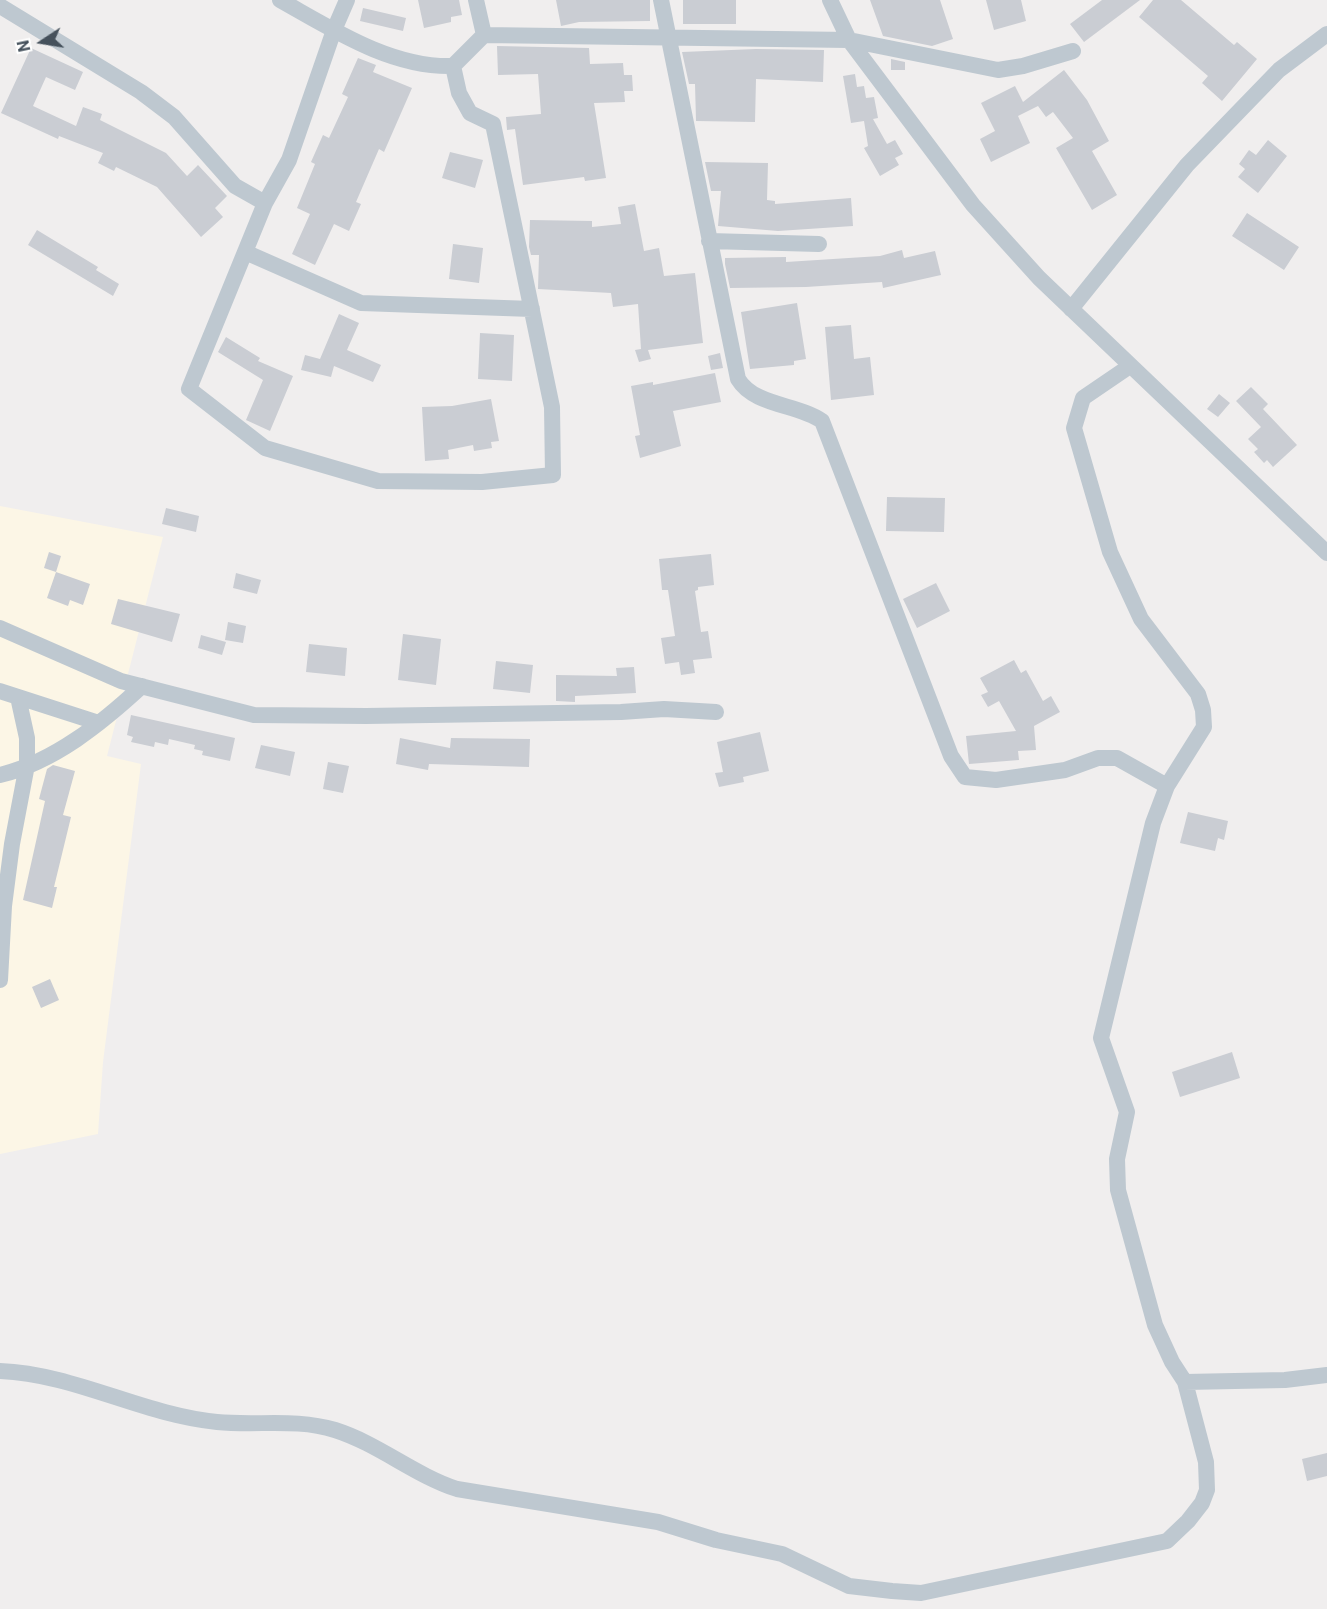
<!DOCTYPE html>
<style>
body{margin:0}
#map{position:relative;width:1327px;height:1609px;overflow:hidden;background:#f0eeee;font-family:Roboto,sans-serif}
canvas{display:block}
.north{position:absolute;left:12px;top:12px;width:60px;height:60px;-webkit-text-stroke:4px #fff;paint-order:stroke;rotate:258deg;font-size:16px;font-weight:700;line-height:24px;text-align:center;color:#45515c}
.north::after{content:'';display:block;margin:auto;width:21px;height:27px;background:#45515c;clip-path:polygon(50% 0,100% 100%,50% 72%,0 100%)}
</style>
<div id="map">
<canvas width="1327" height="1609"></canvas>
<div class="north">N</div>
</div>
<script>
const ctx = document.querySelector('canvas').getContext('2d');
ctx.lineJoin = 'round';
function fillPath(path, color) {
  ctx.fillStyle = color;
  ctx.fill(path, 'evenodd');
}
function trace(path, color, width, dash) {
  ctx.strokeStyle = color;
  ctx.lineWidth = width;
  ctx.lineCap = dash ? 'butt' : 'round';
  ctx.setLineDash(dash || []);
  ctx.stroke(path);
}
const commercial = new Path2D(`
 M 0,506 L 163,537 L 107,756 L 141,764 L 103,1062 L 98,1134 L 0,1154 Z`);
const building = new Path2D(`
 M 418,0 L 459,0 L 462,15 L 451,17 L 451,22 L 424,28 Z
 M 556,0 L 650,0 L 650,21 L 579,22 L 561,26 Z
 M 683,0 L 736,0 L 736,24 L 683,24 Z
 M 870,0 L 940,0 L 953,39 L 932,46 L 883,36 Z
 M 986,0 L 1021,0 L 1026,21 L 994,30 Z
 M 1102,0 L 1140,0 L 1084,42 L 1070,24 Z
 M 1153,0 L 1181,0 L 1234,45 L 1237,42 L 1257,59 L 1222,101 L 1202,83 L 1208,76 L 1139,17 Z
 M 363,8 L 406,18 L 403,31 L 360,21 Z
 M 497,46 L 589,48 L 590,64 L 623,63 L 624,75 L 632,75 L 633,91 L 624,91 L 625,102 L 594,103 L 606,178 L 585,181 L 584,177 L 523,185 L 515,129 L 507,130 L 506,117 L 541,114 L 538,74 L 498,75 Z
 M 31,48 L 83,72 L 75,90 L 46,77 L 33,106 L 76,126 L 83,107 L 102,114 L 100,120 L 166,153 L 187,176 L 198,165 L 227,196 L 215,208 L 223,217 L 201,237 L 157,187 L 116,167 L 114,171 L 98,163 L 103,153 L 59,136 L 58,139 L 1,113 Z
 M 756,49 L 824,50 L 823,82 L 756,79 L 755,122 L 696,121 L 695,84 L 689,84 L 682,52 Z
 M 358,58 L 376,65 L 373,72 L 412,88 L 384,152 L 379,149 L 356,202 L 361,204 L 349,231 L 334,224 L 315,265 L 292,254 L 310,214 L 297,208 L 315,164 L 311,162 L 323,135 L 329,138 L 348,97 L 342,94 Z
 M 891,59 L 905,62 L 905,70 L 891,70 Z
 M 1064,70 L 1087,100 L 1109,141 L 1092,151 L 1117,195 L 1092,210 L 1056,148 L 1073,138 L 1053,112 L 1046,117 L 1038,106 L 1018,116 L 1030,143 L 991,162 L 980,139 L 995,131 L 981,103 L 1015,86 L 1023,102 Z
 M 855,74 L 857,87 L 864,86 L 866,98 L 874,97 L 878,118 L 873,119 L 887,144 L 895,140 L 903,154 L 895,158 L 899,165 L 880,176 L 864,148 L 868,146 L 864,121 L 851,123 L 843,76 Z
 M 1268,140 L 1287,156 L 1258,193 L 1238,177 L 1245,169 L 1239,164 L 1249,150 L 1256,155 Z
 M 450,152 L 483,160 L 475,188 L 442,178 Z
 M 705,162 L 768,163 L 767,200 L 775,201 L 775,204 L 851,198 L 853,226 L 778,231 L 718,226 L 721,191 L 711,191 Z
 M 635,204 L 644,251 L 659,248 L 664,276 L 695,273 L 703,343 L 648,350 L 651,359 L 639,362 L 635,350 L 641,349 L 638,304 L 613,307 L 611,293 L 538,289 L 539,255 L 531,255 L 529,247 L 530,220 L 592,221 L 592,227 L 621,224 L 618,207 Z
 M 1247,213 L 1299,247 L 1284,270 L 1232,236 Z
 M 37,230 L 98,267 L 96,270 L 119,284 L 113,296 L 28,245 Z
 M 453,244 L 483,248 L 479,283 L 449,279 Z
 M 902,250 L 904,258 L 935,251 L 941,275 L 883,288 L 882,282 L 806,287 L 730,288 L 725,264 L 725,258 L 786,257 L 786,262 L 880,256 Z
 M 797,303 L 806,359 L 794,361 L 794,365 L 750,369 L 741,312 Z
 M 339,314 L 359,323 L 347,350 L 381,365 L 373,382 L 334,366 L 331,377 L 301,370 L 305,355 L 320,359 Z
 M 851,325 L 854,359 L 870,357 L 874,395 L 831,400 L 825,327 Z
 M 480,333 L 514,335 L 512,381 L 478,379 Z
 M 226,337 L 260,358 L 258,361 L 293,376 L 270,431 L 246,420 L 263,380 L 218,352 Z
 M 720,353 L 723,368 L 711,370 L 708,356 Z
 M 715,373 L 721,402 L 673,411 L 681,446 L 640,458 L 635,436 L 640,435 L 631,386 L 653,382 L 653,385 Z
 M 1251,387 L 1268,404 L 1263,409 L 1297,445 L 1273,467 L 1267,460 L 1264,463 L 1254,452 L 1258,449 L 1248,439 L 1261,427 L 1236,401 Z
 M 1219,394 L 1230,403 L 1218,417 L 1207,409 Z
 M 491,399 L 499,441 L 491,442 L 492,448 L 474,451 L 473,445 L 448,450 L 449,459 L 425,461 L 422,407 L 452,406 Z
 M 887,497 L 945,498 L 944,532 L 886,531 Z
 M 166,508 L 199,516 L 196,532 L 162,524 Z
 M 49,552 L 61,556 L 56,572 L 44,568 Z
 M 711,554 L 714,585 L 698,587 L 698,590 L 695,591 L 701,632 L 708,631 L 712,658 L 693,660 L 695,673 L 681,675 L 679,662 L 665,664 L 661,638 L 675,636 L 668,590 L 662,590 L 659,559 Z
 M 56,572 L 90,584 L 83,605 L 70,600 L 68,606 L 47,598 Z
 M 236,573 L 261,580 L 257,594 L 233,588 Z
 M 936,583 L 950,611 L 917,628 L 903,599 Z
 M 118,599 L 180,614 L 172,642 L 111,624 Z
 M 228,622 L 246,626 L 243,643 L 225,640 Z
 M 403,634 L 441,639 L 436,685 L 398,680 Z
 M 201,635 L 226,642 L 222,655 L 198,648 Z
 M 309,644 L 347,648 L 345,676 L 306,672 Z
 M 1014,660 L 1021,673 L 1026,670 L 1043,701 L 1051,696 L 1060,712 L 1034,726 L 1036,750 L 1018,751 L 1019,760 L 969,764 L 966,736 L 1016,731 L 999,701 L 988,707 L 981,695 L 988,692 L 980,678 Z
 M 496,661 L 533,665 L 530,693 L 493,689 Z
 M 634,667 L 636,693 L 575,696 L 575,702 L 556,701 L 556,675 L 617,676 L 616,668 Z
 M 131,715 L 235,738 L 230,761 L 202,755 L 203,751 L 194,749 L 195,745 L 169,739 L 168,745 L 155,742 L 154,747 L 131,742 L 133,737 L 127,735 Z
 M 760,732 L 769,771 L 743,777 L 744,782 L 719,787 L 715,773 L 723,772 L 717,742 Z
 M 400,738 L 450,748 L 451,738 L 530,739 L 529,767 L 429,764 L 428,770 L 396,764 Z
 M 261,745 L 295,752 L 290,776 L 255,768 Z
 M 328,762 L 349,766 L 343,793 L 323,789 Z
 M 53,765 L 75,771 L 63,815 L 71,817 L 54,887 L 57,887 L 52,908 L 23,900 L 45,801 L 39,799 L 47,769 Z
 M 1188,812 L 1228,821 L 1224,840 L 1218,838 L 1215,851 L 1180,843 Z
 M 50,979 L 59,1000 L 41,1008 L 32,987 Z
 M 1232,1052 L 1240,1078 L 1180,1097 L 1172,1072 Z
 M 1327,1453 L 1327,1476 L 1307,1481 L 1302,1459 Z`);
const street = new Path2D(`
 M 280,0 C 332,29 391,68 453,66 L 484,35 L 849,40 L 998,70 L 1023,66 L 1073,51
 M 347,0 L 334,30 L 289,160 L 265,203 L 189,389 L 265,448 L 378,481 L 482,482 L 553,475 L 552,407 L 493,124 L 470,113 L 459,93 L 453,66
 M 476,0 L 484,35
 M 661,0 L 738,379 C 754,406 798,404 822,421 L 951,756 L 965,777 L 996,780 L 1065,770 L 1098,758 L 1117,758 L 1167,786
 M 830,0 L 849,40 L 973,205 L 1039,278 L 1327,553
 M 0,6 L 141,92 L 174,117 L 235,186 L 265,203
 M 709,241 L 819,244
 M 245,252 L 361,303 L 532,309
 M 1071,309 L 1187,165 L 1279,70 L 1327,34
 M 0,628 L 121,681 L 254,715 L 366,716 L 621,712 L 664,709 L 716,712
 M 0,691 L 99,723
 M 0,775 C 54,762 102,723 142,686
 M 0,980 L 4,906 L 12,844 L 27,765 L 27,738 L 18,697
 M 0,1371 C 75,1374 143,1415 217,1422 C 257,1426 296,1418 335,1430 C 379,1444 414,1475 457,1489 L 658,1522 L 716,1540 L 782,1554 L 849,1586 L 892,1591 L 921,1593 L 1167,1541 L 1188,1521 L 1202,1503 L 1207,1490 L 1206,1462 L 1185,1382 L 1172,1362 L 1155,1325 L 1118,1190 L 1117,1159 L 1127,1112 L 1101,1038 L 1153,823 L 1167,786 L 1204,727 L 1203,710 L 1198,694 L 1141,619 L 1110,552 L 1074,428 L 1083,398 L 1130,366
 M 1185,1382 L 1285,1380 L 1327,1375`);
fillPath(commercial, '#fcf6e6');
fillPath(building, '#cacdd3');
trace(street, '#bec8d0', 16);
</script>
